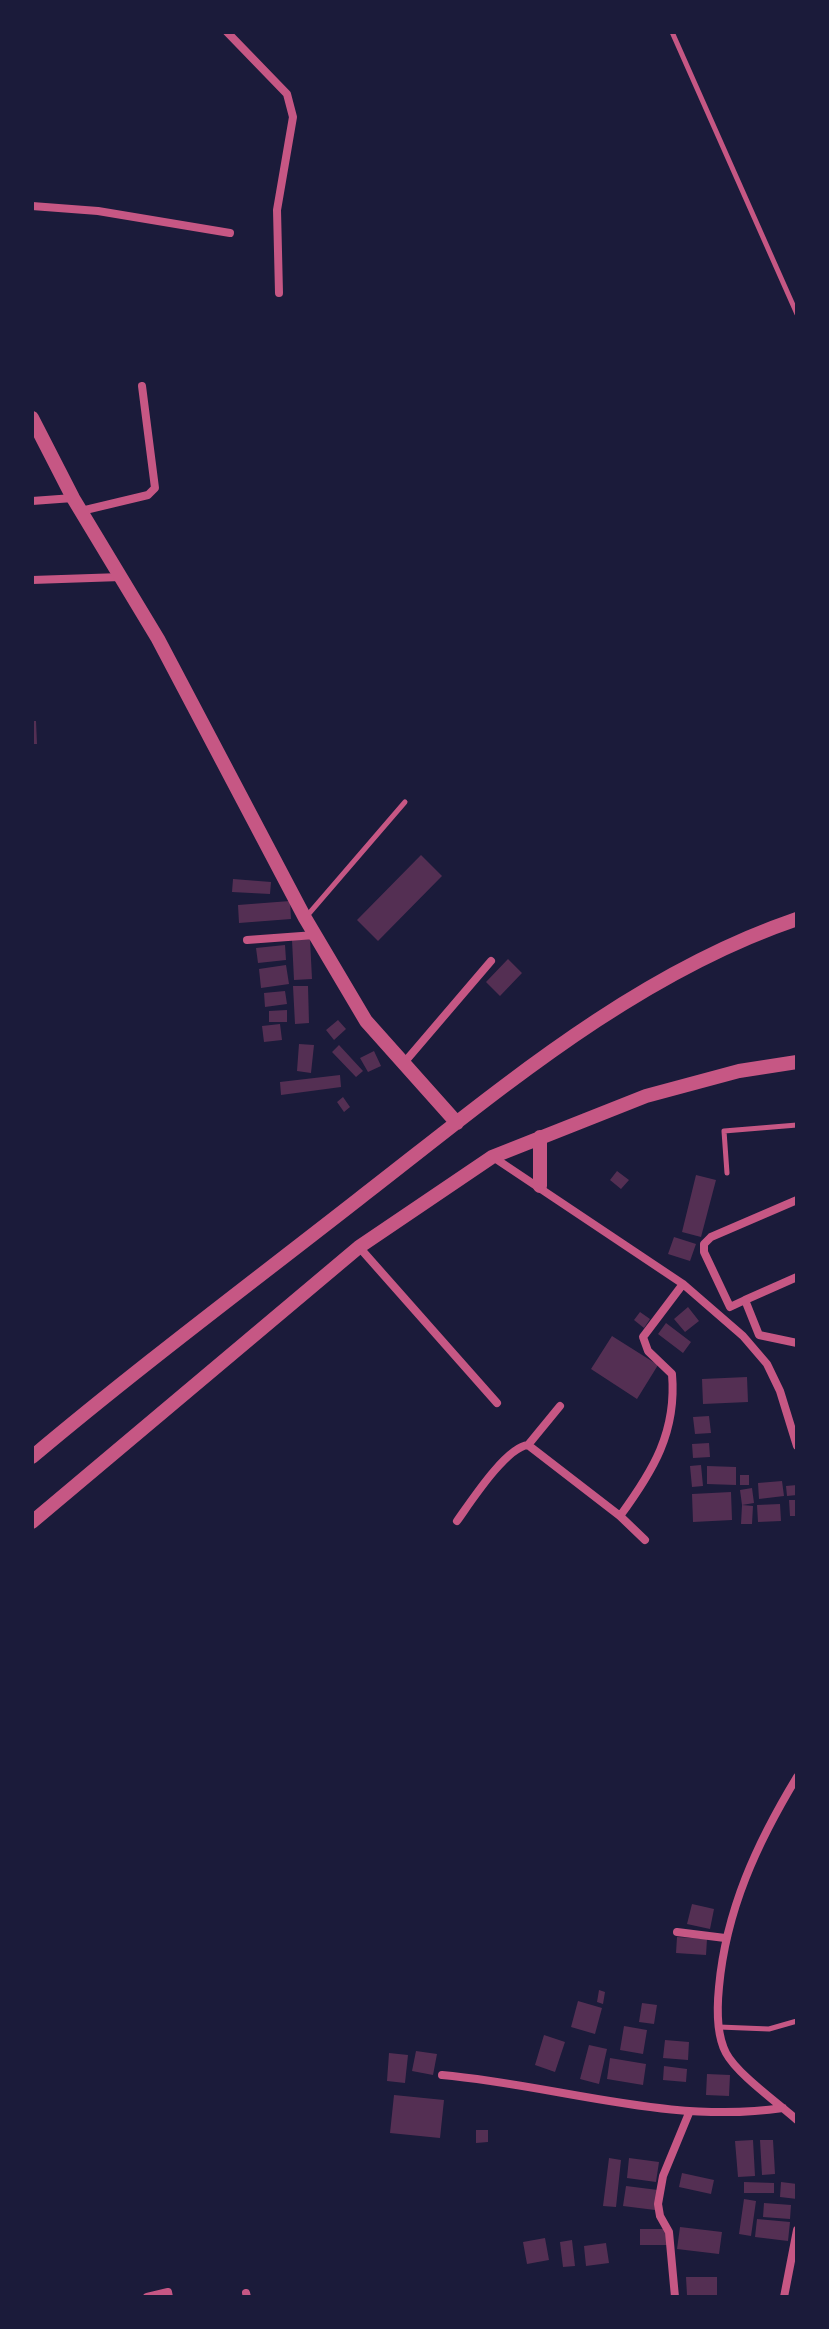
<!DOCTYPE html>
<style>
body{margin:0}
#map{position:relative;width:829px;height:2329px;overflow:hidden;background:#1b1b3a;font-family:Helvetica,sans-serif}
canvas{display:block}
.frame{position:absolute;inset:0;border:34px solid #1b1b3a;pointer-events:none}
</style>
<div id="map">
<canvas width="829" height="2329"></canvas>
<div class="frame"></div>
</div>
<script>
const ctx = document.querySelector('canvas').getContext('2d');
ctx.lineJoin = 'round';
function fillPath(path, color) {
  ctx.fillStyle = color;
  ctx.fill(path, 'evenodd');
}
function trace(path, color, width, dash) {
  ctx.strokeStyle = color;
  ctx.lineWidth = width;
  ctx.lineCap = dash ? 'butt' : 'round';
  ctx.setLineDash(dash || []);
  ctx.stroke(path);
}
const building = new Path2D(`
 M 32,721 L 36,721 L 37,744 L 32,744 Z
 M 421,855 L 442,876 L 378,941 L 357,920 Z
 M 233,879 L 271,882 L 270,894 L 232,892 Z
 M 290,901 L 291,919 L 239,923 L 238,905 Z
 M 310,939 L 312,979 L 294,980 L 292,940 Z
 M 285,945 L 286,960 L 258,963 L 256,948 Z
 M 508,959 L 522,973 L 500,996 L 486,982 Z
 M 286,965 L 289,984 L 261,988 L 259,969 Z
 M 293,986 L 308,986 L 309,1023 L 295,1024 Z
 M 285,991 L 287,1004 L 265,1007 L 264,993 Z
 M 287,1010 L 287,1022 L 269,1022 L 269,1011 Z
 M 338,1020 L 346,1029 L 334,1040 L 326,1030 Z
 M 280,1024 L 282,1040 L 264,1042 L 262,1026 Z
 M 299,1044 L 314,1045 L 311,1073 L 297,1071 Z
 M 339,1045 L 363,1071 L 356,1077 L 332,1052 Z
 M 374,1051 L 381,1066 L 368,1072 L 360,1058 Z
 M 340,1075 L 341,1087 L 281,1095 L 280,1082 Z
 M 343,1097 L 350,1107 L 344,1112 L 337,1102 Z
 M 617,1171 L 629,1180 L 621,1189 L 610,1180 Z
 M 696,1175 L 716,1180 L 701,1237 L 682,1232 Z
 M 674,1237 L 696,1244 L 690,1261 L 668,1254 Z
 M 688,1307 L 699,1321 L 685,1332 L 674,1319 Z
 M 640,1312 L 650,1319 L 644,1328 L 634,1320 Z
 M 666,1323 L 691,1342 L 683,1353 L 658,1334 Z
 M 612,1336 L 658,1365 L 637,1399 L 591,1369 Z
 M 747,1377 L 748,1402 L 703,1404 L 702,1379 Z
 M 709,1416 L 711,1433 L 695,1434 L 693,1417 Z
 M 709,1443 L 710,1457 L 693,1458 L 692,1444 Z
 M 701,1465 L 703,1486 L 692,1487 L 690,1466 Z
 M 707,1466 L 736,1467 L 736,1485 L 707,1484 Z
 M 740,1475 L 749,1475 L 749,1485 L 740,1485 Z
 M 782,1481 L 784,1496 L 759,1499 L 758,1483 Z
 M 797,1485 L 797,1495 L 787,1496 L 786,1486 Z
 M 752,1488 L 754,1503 L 742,1505 L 740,1490 Z
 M 731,1492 L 732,1520 L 693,1522 L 692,1494 Z
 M 789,1500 L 797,1500 L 797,1516 L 790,1516 Z
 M 780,1504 L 781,1521 L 758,1522 L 757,1505 Z
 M 742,1505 L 753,1506 L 752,1524 L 741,1524 Z
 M 692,1904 L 714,1909 L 710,1929 L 687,1924 Z
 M 677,1937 L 707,1939 L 706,1955 L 676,1953 Z
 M 599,1990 L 605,1992 L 603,2004 L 597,2002 Z
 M 578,2001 L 602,2008 L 595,2034 L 571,2027 Z
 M 642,2003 L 657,2005 L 654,2024 L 639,2022 Z
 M 624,2026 L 647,2030 L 643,2054 L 620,2050 Z
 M 544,2035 L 565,2042 L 555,2072 L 535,2065 Z
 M 665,2040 L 689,2042 L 688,2060 L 663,2058 Z
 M 589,2045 L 607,2049 L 599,2084 L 580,2079 Z
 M 416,2051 L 437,2054 L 433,2075 L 412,2071 Z
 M 389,2053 L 408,2055 L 405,2083 L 387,2081 Z
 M 610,2058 L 646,2064 L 643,2085 L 607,2079 Z
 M 664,2066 L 687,2069 L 686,2082 L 663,2080 Z
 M 707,2074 L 730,2075 L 729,2096 L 706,2095 Z
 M 394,2095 L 444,2100 L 440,2138 L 390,2133 Z
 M 476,2130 L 488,2130 L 488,2142 L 476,2143 Z
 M 753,2140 L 755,2176 L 738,2177 L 735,2141 Z
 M 760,2140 L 773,2140 L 775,2174 L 762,2175 Z
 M 609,2158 L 621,2160 L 616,2207 L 603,2206 Z
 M 629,2158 L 659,2162 L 656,2182 L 627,2178 Z
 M 682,2173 L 714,2180 L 711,2194 L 679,2187 Z
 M 744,2182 L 774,2183 L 774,2193 L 744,2193 Z
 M 781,2182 L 797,2184 L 797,2199 L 780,2197 Z
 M 626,2186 L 658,2190 L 655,2210 L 623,2206 Z
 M 744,2199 L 756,2201 L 751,2236 L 739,2234 Z
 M 764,2203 L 791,2205 L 790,2219 L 763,2217 Z
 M 757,2219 L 790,2222 L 788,2241 L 755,2237 Z
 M 680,2227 L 722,2232 L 719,2254 L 677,2249 Z
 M 640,2229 L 666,2229 L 667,2245 L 640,2245 Z
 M 545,2238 L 549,2260 L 527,2264 L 523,2242 Z
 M 572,2240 L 575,2266 L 563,2267 L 560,2242 Z
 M 606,2243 L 609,2263 L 586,2266 L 584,2246 Z
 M 686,2277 L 717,2277 L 717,2295 L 687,2295 Z`);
const service = new Path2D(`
 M 672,32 L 797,314
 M 306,917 L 405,802
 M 727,1173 L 724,1131 L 797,1125
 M 719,2027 L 769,2029 L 797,2021`);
const minor = new Path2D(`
 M 227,32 L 287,94 L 293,117 L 277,210 L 279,293
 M 32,206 L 98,211 L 230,233
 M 32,501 L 73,498
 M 81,511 L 148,495 L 155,488 L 142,386
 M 32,580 L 121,577
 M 247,940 L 315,935
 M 403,1064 L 491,961
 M 493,1157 L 683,1284 L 743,1336 L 767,1364 L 780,1391 L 797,1446
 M 797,1200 L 711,1237 L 704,1244 L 704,1252 L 730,1307 L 745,1300 L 759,1335 L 797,1343
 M 359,1247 L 497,1403
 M 745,1300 L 797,1277
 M 528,1445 L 560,1406
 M 620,1516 L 645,1540
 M 457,1521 C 470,1503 506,1447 528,1445 L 620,1516 C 653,1471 677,1432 672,1374 L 648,1351 L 643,1337 L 683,1284
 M 797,1777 C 757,1843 726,1910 719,1987 C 717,2007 716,2034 726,2053 C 737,2074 778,2103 797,2120
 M 677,1932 L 725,1938
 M 442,2075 C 556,2085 669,2125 783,2108
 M 246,2293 L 247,2297
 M 147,2297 L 168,2292 L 169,2297
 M 675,2297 L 669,2232 L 660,2216 L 658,2204 L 663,2176 L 689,2113
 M 784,2297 L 797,2230`);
const tertiary = new Path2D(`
 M 32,418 L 73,498 L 158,639 L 305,918 L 366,1021 L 457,1123
 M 540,1137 L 540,1186
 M 32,1457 C 139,1367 250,1284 360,1198 C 496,1093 632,975 797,919
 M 32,1522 L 359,1247 L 492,1157 L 646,1096 L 739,1071 L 797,1062`);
fillPath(building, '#542f53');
trace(service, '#c65784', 5);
trace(minor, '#c65784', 8);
trace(tertiary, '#c65784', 14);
</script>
